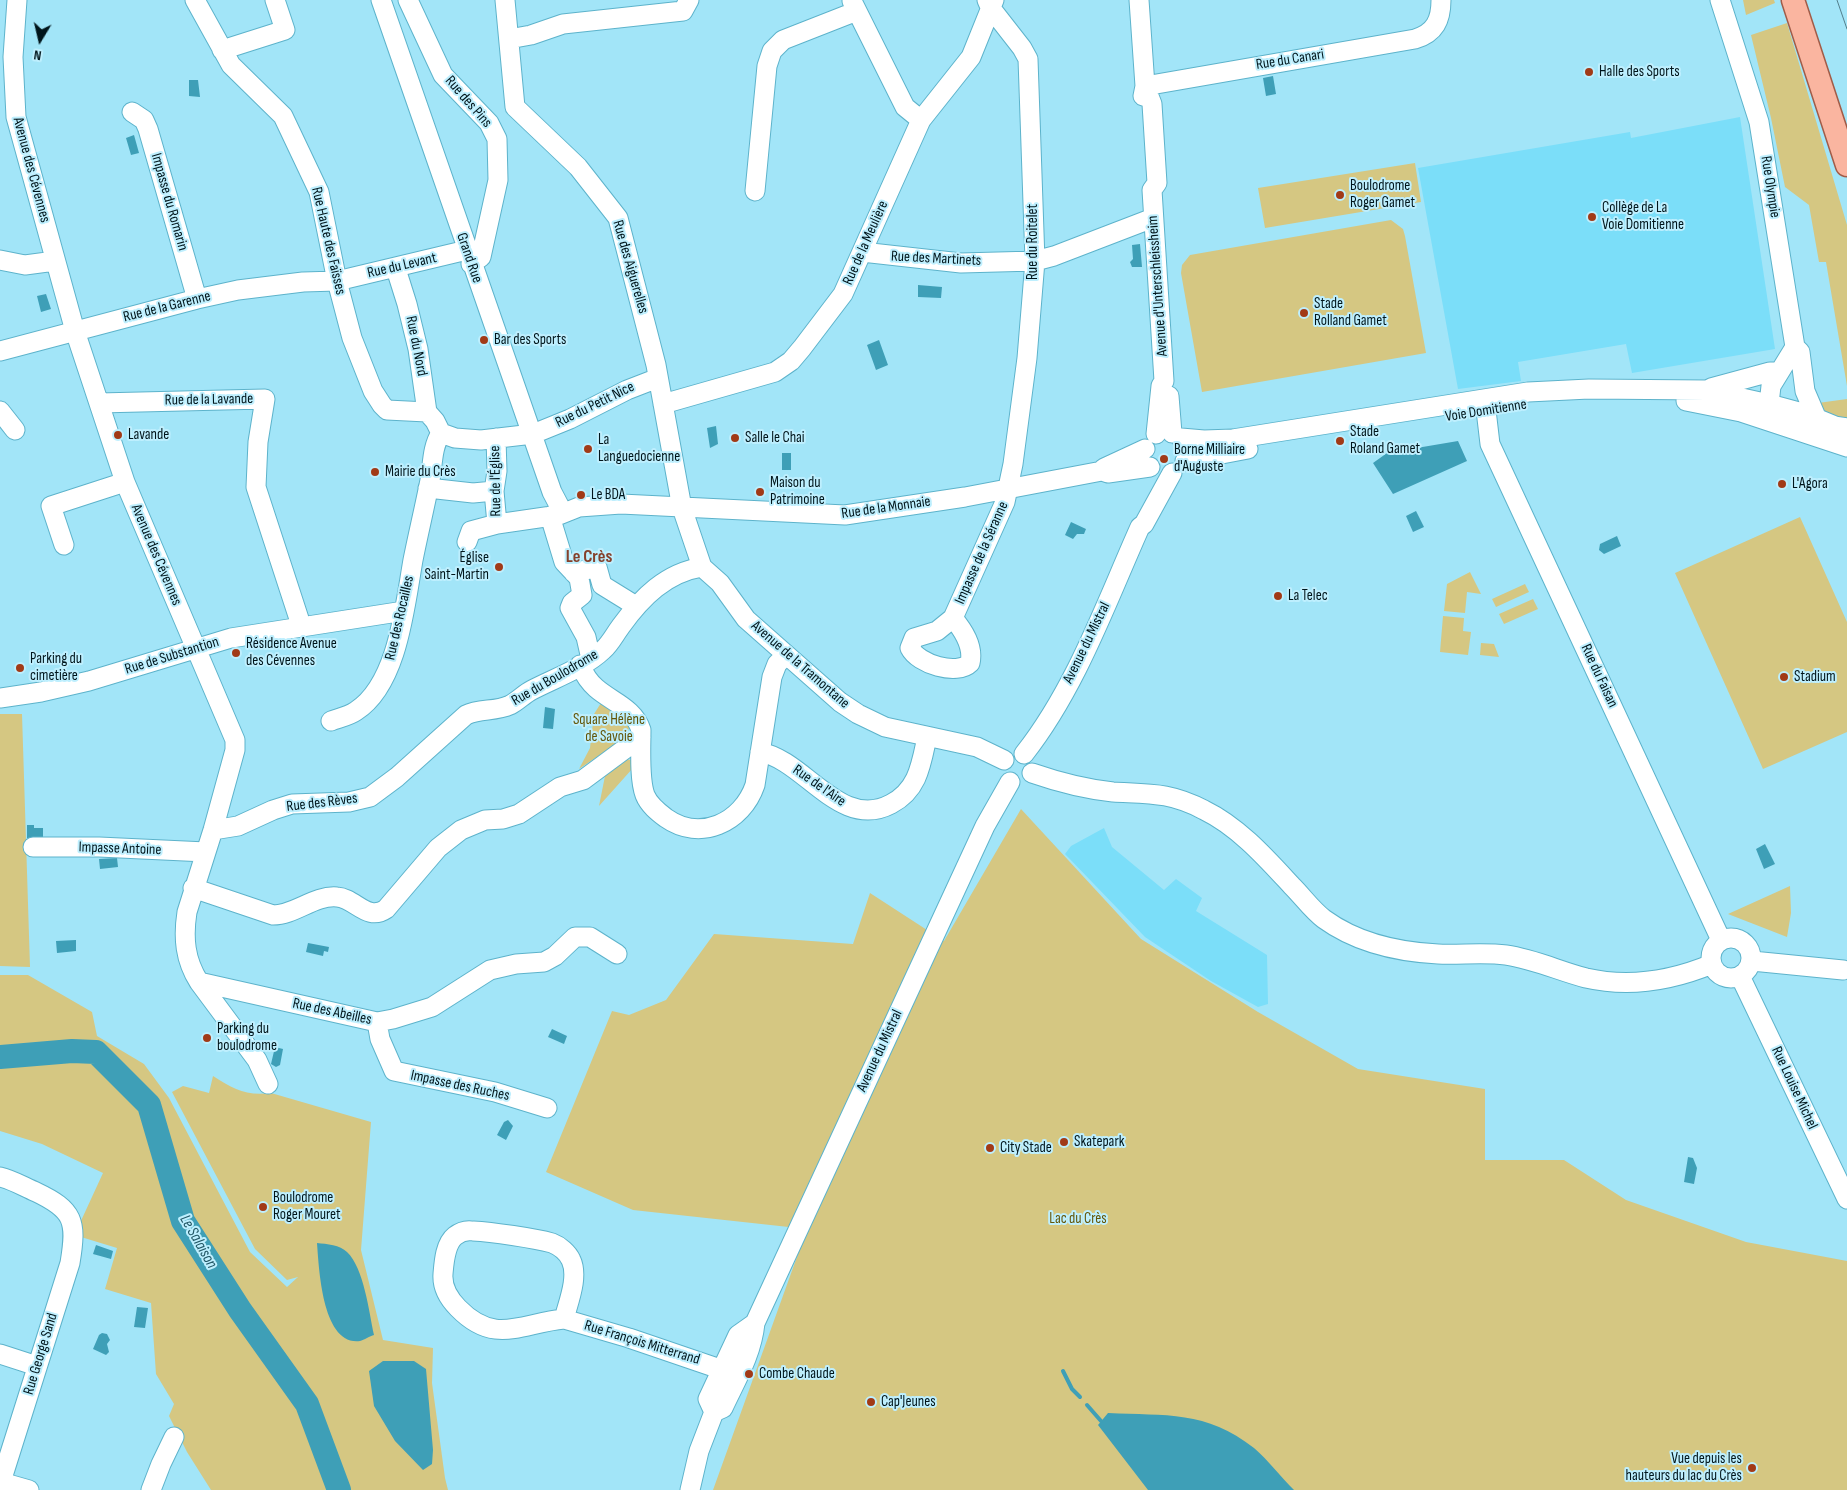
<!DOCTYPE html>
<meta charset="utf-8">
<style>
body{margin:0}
#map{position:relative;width:1847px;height:1490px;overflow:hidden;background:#a2e5f8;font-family:"Sofia Sans Condensed",sans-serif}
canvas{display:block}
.north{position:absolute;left:15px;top:15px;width:50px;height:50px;-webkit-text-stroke:4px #beeffe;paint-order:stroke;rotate:189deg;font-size:14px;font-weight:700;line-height:20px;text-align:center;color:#00151b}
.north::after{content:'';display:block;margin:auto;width:18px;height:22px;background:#00151b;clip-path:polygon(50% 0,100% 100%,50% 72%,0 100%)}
</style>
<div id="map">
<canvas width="1847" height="1490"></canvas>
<div class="north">N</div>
</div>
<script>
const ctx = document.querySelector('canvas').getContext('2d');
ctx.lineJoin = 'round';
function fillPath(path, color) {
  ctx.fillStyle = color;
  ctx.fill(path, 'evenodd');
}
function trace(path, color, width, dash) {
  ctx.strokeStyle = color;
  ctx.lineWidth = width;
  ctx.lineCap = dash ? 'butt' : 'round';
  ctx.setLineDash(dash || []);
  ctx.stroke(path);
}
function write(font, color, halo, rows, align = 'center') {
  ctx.font = font + ' "Sofia Sans Condensed",sans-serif';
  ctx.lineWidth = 4;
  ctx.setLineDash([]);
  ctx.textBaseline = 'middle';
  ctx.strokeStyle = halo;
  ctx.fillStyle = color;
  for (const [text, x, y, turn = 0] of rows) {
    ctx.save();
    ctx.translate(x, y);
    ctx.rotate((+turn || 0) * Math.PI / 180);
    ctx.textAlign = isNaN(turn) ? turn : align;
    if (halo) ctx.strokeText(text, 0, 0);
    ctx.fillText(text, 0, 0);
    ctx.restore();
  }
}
const built = new Path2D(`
 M 1740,117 L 1775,349 L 1632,373 L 1626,344 L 1518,362 L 1521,381 L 1458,389 L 1418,168 L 1630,132 L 1631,138 Z
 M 1104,828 L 1112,847 L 1164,890 L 1176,879 L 1202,898 L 1196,911 L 1267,955 L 1268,1004 L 1258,1007 L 1211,981 L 1145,937 L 1065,854 L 1071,846 Z`);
const green = new Path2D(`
 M 1743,0 L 1774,0 L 1775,3 L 1746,15 Z
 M 1787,23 L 1847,225 L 1847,386 L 1826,262 L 1819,262 L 1809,205 L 1785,187 L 1771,118 L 1751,35 Z
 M 1415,163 L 1421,202 L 1265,228 L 1258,188 Z
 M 1391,220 L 1403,229 L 1405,236 L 1426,353 L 1202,392 L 1181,273 L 1182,265 L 1190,255 Z
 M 1847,399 L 1847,419 L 1828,414 L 1818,403 Z
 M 1800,517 L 1847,622 L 1847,732 L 1763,769 L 1675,573 Z
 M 1470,572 L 1481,594 L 1467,592 L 1465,613 L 1444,611 L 1447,584 Z
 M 1525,584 L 1529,592 L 1496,607 L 1492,599 Z
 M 1533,599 L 1538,609 L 1504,624 L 1499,614 Z
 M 1443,616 L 1464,618 L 1463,631 L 1471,632 L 1468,655 L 1440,652 Z
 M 1481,643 L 1494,644 L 1499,657 L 1480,655 Z
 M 601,703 C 609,709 627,716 629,726 C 631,738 588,762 579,769 L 590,748 L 594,714 Z
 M 0,714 L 22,714 L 30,967 L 0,966 Z
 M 625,759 L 631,760 L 633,768 L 599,806 L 606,771 Z
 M 1021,809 L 1141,939 L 1258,1012 L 1358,1069 L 1485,1089 L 1485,1160 L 1564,1160 L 1626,1200 L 1746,1242 L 1847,1261 L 1847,1490 L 713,1490 L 807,1229 L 633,1210 L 546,1172 L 612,1011 L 629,1015 L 666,1000 L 714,934 L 853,944 L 870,893 L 944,941 Z
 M 1790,886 L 1791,913 L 1787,937 L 1728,914 Z
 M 0,975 L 28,975 L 92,1012 L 97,1036 L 144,1064 L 169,1098 L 250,1252 L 287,1287 L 298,1277 L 287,1280 L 255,1249 L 172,1092 L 183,1086 L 209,1093 L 213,1076 C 234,1089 245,1096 271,1093 L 371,1122 L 361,1250 L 383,1340 L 433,1348 L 432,1383 L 445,1478 L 448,1490 L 211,1490 L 187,1452 L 169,1416 L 174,1404 L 156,1374 L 151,1303 L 105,1289 L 117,1248 L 81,1237 L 80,1223 L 103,1173 L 42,1144 L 0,1131 Z`);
const water = new Path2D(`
 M 1273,76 L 1276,94 L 1266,96 L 1263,78 Z
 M 189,80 L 198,80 L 200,97 L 189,96 Z
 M 134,135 L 139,153 L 131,155 L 126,138 Z
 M 1140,244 L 1142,267 L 1132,267 L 1130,262 L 1133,259 L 1132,245 Z
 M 918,285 L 942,287 L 941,298 L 918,297 Z
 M 46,294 L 51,309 L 41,312 L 37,296 Z
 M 879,340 L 888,365 L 876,370 L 867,345 Z
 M 716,426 L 718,444 L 710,448 L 707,428 Z
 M 1458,441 L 1467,461 L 1393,494 L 1373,463 L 1387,453 Z
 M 782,453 L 791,453 L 791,470 L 782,470 Z
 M 1416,511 L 1424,527 L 1413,532 L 1406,516 Z
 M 1071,522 L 1086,529 L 1084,534 L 1077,534 L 1073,539 L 1065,535 Z
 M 1617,536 L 1621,546 L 1604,554 L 1599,550 L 1600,544 Z
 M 545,707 L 555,709 L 553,729 L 543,728 Z
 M 27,825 L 34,825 L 34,828 L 43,828 L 43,838 L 27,838 Z
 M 1765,844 L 1775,864 L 1764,869 L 1756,849 Z
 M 117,858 L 118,867 L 100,869 L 99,859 Z
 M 76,940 L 76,951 L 57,953 L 56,941 Z
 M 308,943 L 329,947 L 328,952 L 324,951 L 323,956 L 306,952 Z
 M 552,1029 L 567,1036 L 564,1044 L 548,1037 Z
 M 275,1047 L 283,1049 L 280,1065 L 276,1067 L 271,1064 Z
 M 508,1120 L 513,1126 L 506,1140 L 497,1135 L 504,1122 Z
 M 1688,1157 L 1693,1158 L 1697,1168 L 1694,1184 L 1684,1182 Z
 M 317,1243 C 327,1244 340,1245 347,1252 C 364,1268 369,1312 374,1335 C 370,1336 364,1340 360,1341 C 322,1346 319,1268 317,1243 Z
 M 96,1245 L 113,1251 L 111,1259 L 93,1254 Z
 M 137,1307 L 148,1308 L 145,1328 L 134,1327 Z
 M 102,1333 L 107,1334 L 110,1340 L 107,1344 L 109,1352 L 106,1355 L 93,1349 L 99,1335 Z
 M 383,1361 L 414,1361 L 426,1369 L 433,1450 L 432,1464 L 423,1470 L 395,1441 L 374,1406 L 369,1371 Z
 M 1108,1413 C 1166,1416 1206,1410 1254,1448 C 1268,1460 1281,1477 1294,1490 L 1148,1490 L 1098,1425 Z`);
const stream = new Path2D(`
 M 1063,1371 L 1072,1389 L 1080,1397
 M 1087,1405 L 1101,1421`);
const river = new Path2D(`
 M 0,1057 L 72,1051 L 96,1052 L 149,1105 L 183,1221 L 240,1310 L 307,1404 L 339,1490`);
const minor = new Path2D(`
 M 17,0 L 13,57 L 16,117 L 75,331 L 125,482 L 235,740 L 235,750 L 213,830 L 187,912 C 183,938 185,960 199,982 L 257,1060 L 268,1084
 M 195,0 L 231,65 L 283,116 L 319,192 L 337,281 L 352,338 L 373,391 L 382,405 L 387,410 L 427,412
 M 381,0 L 552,492 L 563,513
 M 408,0 L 443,75 L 489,123 L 497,139 L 498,180 L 481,257 L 471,264
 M 505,0 L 515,107 L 578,167 L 618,218 L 656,365 L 682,508 L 702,567 L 720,583 L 746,619 L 840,702 L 858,714 L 885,727 L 977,747 L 1004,760
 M 1139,0 L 1145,86 L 1143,96
 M 1720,0 L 1759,122 L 1795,347 L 1771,386 L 1769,404
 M 852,1 L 905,107 L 921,120
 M 509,39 L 531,35 L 563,24 L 683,11 L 689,0
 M 222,50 L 285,30 L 275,0
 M 1145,86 L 1152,104 L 1157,183 L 1152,190 L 1164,381 L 1161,386 L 1156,434
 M 1145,86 L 1415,39 C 1435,33 1441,20 1441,0
 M 132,112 L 144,120 L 148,129 L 197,299
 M 755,191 L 767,66 L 772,51 L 783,40 L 857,11
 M 862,252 L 961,263 L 1035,261 L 1054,256 L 1153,218
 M 0,260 L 25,265 L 55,261
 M 396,269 L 407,304 L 418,349 L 427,412 L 435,421 L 441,433 L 455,438 L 481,440 L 533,434 L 570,419 L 627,390 L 658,378
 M 1795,347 L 1800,352 L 1805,391 L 1817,419
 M 0,351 L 197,299 L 238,290 L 303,282 L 337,281 L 467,250
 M 1711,388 L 1770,372 L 1778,372
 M 1169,396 L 1172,433
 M 1686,401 L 1741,412 L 1847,447
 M 99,403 L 265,399 L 258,442 L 256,487 L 301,625
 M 663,404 L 775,372 L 791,361 L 802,348 L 843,294 L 921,120 L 971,57 L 994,0
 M 1486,410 L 1490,444 L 1721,940
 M 0,411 L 15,430
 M 496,438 L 497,471 L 494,491 L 497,524
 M 1181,438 L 1204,440 L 1233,439 L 1528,392 L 1589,389 L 1706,390 L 1769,404 L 1806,414 L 1835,426 L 1847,428
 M 1185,461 L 1248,449
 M 1104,468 L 1145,449
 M 428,488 L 473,493 L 494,491
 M 550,516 L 564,562 L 579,578 L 582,595 L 572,603 L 570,608 L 586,637 L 591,659
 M 467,542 L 471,531 L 497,524 L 559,515 L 579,507 L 621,504 L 845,515 L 965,497 L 1102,471 L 1108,473 L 1150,467
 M 64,545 L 51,506 L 125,482
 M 574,573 L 597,567 L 602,585 L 636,606
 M 953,618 C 963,630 974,646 970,663 C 957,676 918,664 910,648 L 914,638 L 937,631 L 953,618 L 1005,502 L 1013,464 L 1027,358 L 1035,261 L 1028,59 L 1022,48 L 990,7 L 987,0
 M 580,665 C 584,674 589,682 596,688 C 612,702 634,708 641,730 C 641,748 639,779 645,795 C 649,805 658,812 666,818 C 700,842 742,823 755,785 L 772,677 L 777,664 L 786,655
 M 0,698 L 41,692 L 89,681 L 231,638 L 404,611
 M 331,721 C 339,718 349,716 356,711 C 398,684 405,605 413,560 C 418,535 424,510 429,485 C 433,469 431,448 441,433
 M 760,752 C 805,760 840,831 891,804 C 918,790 921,765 927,737
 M 1024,754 C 1076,688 1106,603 1140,527 L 1144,524 L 1172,473
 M 1032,773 C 1058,782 1085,789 1113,792 C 1149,794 1170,792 1204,810 C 1239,827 1267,859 1292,886 C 1303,897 1312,910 1324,919 C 1357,943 1398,952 1438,954 C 1461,955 1484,952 1506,955 C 1534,959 1559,971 1586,978 C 1630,988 1671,981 1712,964
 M 213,830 L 238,826 L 273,810 L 292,804 L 349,802 L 370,797 L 397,777 L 466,715 C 480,708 495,712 510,705 C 518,701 524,694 532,690 C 555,678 584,668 603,650 C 610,644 615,634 621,626 C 642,597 666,573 702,567
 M 33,847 L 99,847 L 206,852
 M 193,888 L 273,915 C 295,915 314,895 337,897 C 355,898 367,922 386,909 L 438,848 L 461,830 L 485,820 L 503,819 L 519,814 L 560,787 L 583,780 L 641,737
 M1711 958a20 20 0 1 1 40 0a20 20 0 1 1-40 0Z
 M 1752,961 L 1843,970
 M 1740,976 L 1847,1199
 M 199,982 L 377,1022 L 393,1019 L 432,1007 L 490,970 L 516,964 L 544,962 L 555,956 L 575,937 L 590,937 L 617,954
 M 377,1022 L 380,1039 L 394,1071 L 495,1092 L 547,1108
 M 0,1177 C 13,1180 24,1187 36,1192 C 74,1210 77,1221 70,1263 L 0,1485
 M 564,1319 C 521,1323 495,1346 458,1308 C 449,1299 442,1287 443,1274 C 444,1262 445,1244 455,1236 C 460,1232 467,1230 473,1231 C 492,1232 534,1238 552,1243 C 560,1246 568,1253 571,1260 C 579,1277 568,1303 564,1319 L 629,1338 L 720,1369
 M 0,1354 L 37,1366
 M 714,1412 L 708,1399 L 738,1335 L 755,1323
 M 1,1482 L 29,1490
 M 151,1490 L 161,1464 L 174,1437
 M 690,1490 L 699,1451 L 714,1412 L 723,1408 C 736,1380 752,1354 755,1323 L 985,826 L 1010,782`);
const major = new Path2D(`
 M 1793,0 L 1847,165`);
const tram = new Path2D(`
 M 1837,0 L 1847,29`);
const markers = [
 [1589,72,5,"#a13a17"],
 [1340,195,5,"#a13a17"],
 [1592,217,5,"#a13a17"],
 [1304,313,5,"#a13a17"],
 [484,340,5,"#a13a17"],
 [118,435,5,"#a13a17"],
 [735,438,5,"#a13a17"],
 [1340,441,5,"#a13a17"],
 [588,449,5,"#a13a17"],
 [1164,459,5,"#a13a17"],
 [375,472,5,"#a13a17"],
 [1782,484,5,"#a13a17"],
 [760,492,5,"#a13a17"],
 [581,495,5,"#a13a17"],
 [499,567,5,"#a13a17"],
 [1278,596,5,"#a13a17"],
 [236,653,5,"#a13a17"],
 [20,668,5,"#a13a17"],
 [1784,677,5,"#a13a17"],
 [207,1038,5,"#a13a17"],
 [1064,1142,5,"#a13a17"],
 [990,1148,5,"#a13a17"],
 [263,1207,5,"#a13a17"],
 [749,1374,5,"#a13a17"],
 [871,1402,5,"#a13a17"],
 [1752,1468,5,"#a13a17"]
];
const streetNames = [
 ["Rue du Canari",1290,60,-9],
 ["Rue des Pins",468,102,49],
 ["Avenue des Cévennes",31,170,75],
 ["Rue Olympie",1770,187,81],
 ["Impasse du Romarin",169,202,74],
 ["Rue Haute des Faïsses",328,241,77],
 ["Rue du Roitelet",1033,242,-90],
 ["Rue de la Meulière",866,243,-66],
 ["Grand Rue",469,258,71],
 ["Rue des Martinets",936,259,3],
 ["Rue du Levant",402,266,-13],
 ["Rue des Aiguerelles",630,267,74],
 ["Avenue d'Unterschleissheim",1158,286,-94],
 ["Rue de la Garenne",167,307,-14],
 ["Rue du Nord",416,346,79],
 ["Rue de la Lavande",209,400,-1],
 ["Rue du Petit Nice",595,405,-26],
 ["Voie Domitienne",1486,411,-9],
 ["Rue de l'Église",496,481,-91],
 ["Rue de la Monnaie",886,508,-8],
 ["Impasse de la Séranne",982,553,-66],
 ["Avenue des Cévennes",156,555,67],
 ["Rue des Rocailles",400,618,-77],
 ["Avenue du Mistral",1087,643,-64],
 ["Rue de Substantion",172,656,-17],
 ["Avenue de la Tramontane",800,665,41],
 ["Rue du Faisan",1599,676,65],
 ["Rue du Boulodrome",555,678,-30],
 ["Rue de l'Aire",819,786,35],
 ["Rue des Rèves",322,803,-7],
 ["Impasse Antoine",120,849,2],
 ["Rue des Abeilles",332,1012,12],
 ["Avenue du Mistral",880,1051,-65],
 ["Impasse des Ruches",460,1086,12],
 ["Rue Louise Michel",1794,1088,65],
 ["Rue François Mitterrand",642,1343,17],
 ["Rue George Sand",41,1354,-73]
];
const poiNames = [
 ["Halle des Sports",1599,72],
 ["Boulodrome",1350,186],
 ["Roger Gamet",1350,203],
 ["Collège de La",1602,208],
 ["Voie Domitienne",1602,225],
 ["Stade",1314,304],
 ["Rolland Gamet",1314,321],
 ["Bar des Sports",494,340],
 ["Stade",1350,432],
 ["Roland Gamet",1350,449],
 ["Lavande",128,435],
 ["Salle le Chai",745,438],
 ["La",598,440],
 ["Languedocienne",598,457],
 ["Borne Milliaire",1174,450],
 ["d'Auguste",1174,467],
 ["Mairie du Crès",385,472],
 ["Maison du",770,483],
 ["Patrimoine",770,500],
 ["L'Agora",1792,484],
 ["Le BDA",591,495],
 ["Église",489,558,"right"],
 ["Saint-Martin",489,575,"right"],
 ["La Telec",1288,596],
 ["Résidence Avenue",246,644],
 ["des Cévennes",246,661],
 ["Parking du",30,659],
 ["cimetière",30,676],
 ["Stadium",1794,677],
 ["Parking du",217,1029],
 ["boulodrome",217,1046],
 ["Skatepark",1074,1142],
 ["City Stade",1000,1148],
 ["Boulodrome",273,1198],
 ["Roger Mouret",273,1215],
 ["Combe Chaude",759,1374],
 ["Cap'Jeunes",881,1402],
 ["Vue depuis les",1742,1459,"right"],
 ["hauteurs du lac du Crès",1742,1476,"right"]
];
const parkNames = [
 ["Square Hélène",609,720],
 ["de Savoie",609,737],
 ["Lac du Crès",1078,1219]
];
const waterNames = [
 ["Le Salaison",198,1242,60]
];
const quarterNames = [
 ["Le Crès",589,557]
];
fillPath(built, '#7bdef9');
fillPath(green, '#d5c782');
fillPath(water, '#3e9fb7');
trace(stream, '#3e9fb7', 4);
trace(river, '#3e9fb7', 24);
trace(minor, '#5db3cb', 21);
trace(major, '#a15c48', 25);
trace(minor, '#fff', 19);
trace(major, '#fab5a0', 22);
trace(tram, '#537f8c', 1);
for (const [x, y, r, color] of markers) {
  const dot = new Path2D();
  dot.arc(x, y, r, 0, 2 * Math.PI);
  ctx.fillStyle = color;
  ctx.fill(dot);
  trace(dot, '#beeffe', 2);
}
write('15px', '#00151b', '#beeffe', streetNames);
write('15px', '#00151b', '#beeffe', poiNames, 'left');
write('15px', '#635508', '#beeffe', parkNames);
write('italic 16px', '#225765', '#beeffe', waterNames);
write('bold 18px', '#85402b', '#beeffe', quarterNames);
</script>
